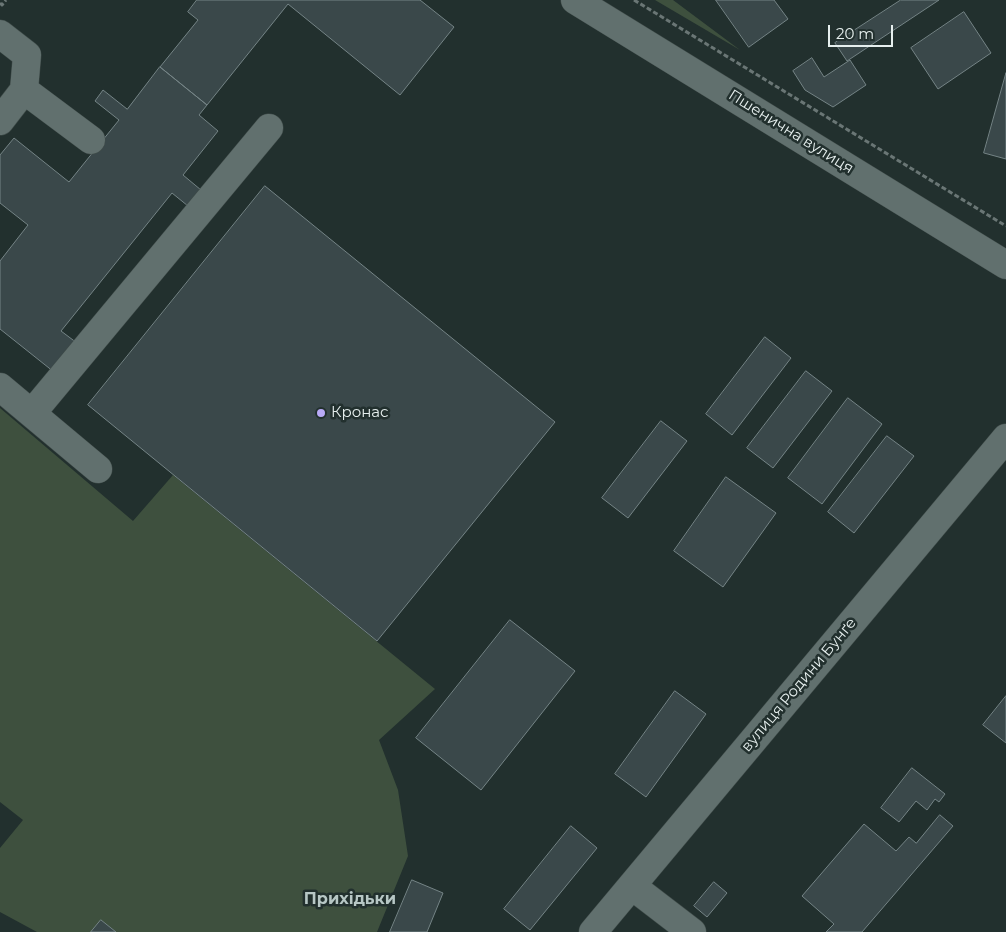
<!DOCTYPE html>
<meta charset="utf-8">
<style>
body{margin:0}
#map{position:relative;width:1006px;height:932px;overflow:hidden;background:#22302e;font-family:Montserrat,sans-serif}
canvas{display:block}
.scale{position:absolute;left:828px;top:25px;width:65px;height:22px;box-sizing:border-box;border:2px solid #e6efee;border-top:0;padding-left:6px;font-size:15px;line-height:18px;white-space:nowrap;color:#e6efee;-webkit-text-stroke:4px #22302e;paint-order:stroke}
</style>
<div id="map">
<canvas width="1006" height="932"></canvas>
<div class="scale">20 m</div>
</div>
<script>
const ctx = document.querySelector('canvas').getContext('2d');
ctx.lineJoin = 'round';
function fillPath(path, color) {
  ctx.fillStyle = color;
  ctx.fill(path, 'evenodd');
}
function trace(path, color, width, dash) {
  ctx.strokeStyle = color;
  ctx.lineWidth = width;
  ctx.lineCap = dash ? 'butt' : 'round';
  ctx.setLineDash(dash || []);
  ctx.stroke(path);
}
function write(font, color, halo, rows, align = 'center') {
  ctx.font = font + ' Montserrat,sans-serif';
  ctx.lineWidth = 5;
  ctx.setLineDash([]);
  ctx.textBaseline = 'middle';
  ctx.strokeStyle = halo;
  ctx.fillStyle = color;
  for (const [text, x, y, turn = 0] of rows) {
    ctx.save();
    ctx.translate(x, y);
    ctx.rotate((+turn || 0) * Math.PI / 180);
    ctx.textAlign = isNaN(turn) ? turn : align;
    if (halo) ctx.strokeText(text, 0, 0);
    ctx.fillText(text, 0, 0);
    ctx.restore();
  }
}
const green = new Path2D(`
 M 655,0 L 673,0 L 740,50 Z
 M 0,408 L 133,521 L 173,475 L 435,689 L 379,740 L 398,790 L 408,856 L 377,932 L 116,932 L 101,920 L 91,932 L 37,932 L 0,912 L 0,848 L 23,820 L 0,802 Z`);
const building = new Path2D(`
 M 197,0 L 420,0 L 454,27 L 400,95 L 288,4 L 207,105 L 160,67 L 198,20 L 188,12 Z
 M 716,0 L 774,0 L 788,19 L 749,47 Z
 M 901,0 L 939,0 L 847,61 L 835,43 Z
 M 964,12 L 991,53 L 938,89 L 911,48 Z
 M 812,58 L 824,77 L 850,60 L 866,85 L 833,107 L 805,90 L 793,71 Z
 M 160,67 L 207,105 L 199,115 L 218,131 L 183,175 L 201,190 L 188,206 L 172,193 L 61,331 L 77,343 L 54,372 L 0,329 L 0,261 L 28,225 L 0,203 L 0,155 L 14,138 L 69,182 L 119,120 L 95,101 L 103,90 L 127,109 Z
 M 1006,73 L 1006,159 L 984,153 Z
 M 265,186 L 555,422 L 377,641 L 88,405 Z
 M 765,337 L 791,358 L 732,435 L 706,414 Z
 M 806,371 L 832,391 L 773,468 L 747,448 Z
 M 848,398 L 882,424 L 822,504 L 788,478 Z
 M 661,421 L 687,441 L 628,518 L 602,498 Z
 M 887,436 L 914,456 L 854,533 L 828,512 Z
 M 726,477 L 776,513 L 723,587 L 674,551 Z
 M 510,620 L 575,671 L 481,790 L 416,738 Z
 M 675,691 L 706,714 L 646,797 L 615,774 Z
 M 1006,696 L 1006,743 L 983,725 Z
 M 912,768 L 945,794 L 939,802 L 935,799 L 927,810 L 916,801 L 899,822 L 881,808 Z
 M 940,815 L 953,826 L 862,932 L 826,932 L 834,924 L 802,896 L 864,824 L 896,851 L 909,837 L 916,843 Z
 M 571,826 L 597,848 L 530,930 L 504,909 Z
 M 412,880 L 443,893 L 427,932 L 390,932 Z
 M 714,882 L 727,893 L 707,917 L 694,906 Z
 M 101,920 L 116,932 L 91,932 Z`);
const path = new Path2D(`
 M 634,0 L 1006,226
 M 0,3 L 2,5 L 6,0`);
const minor = new Path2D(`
 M 575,0 L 1006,265
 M 0,34 L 27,55 L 24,90 L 0,121
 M 24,90 L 91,140
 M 0,387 L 98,469
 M 32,413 L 269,128
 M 632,886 L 692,932
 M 593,932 L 1006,438`);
const markers = [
 [321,413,5,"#b9aaf7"]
];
const streetNames = [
 ["Пшенична вулиця",791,132,32],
 ["вулиця Родини Бунґе",799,685,-50]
];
const poiNames = [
 ["Кронас",331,413]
];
const neighbourhoodNames = [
 ["Прихідьки",350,899]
];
fillPath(green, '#3e503e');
fillPath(building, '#3a484a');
trace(building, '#758486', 1);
trace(minor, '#404c4a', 29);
trace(path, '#6a7675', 3, [5, 2.5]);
trace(minor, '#61706e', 28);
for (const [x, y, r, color] of markers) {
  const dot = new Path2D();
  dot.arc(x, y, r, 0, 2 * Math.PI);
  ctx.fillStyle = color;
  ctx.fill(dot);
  trace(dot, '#22302e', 2);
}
write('15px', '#e6efee', '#22302e', streetNames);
write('15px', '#e6efee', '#22302e', poiNames, 'left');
write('bold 16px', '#b7c7c5', '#22302e', neighbourhoodNames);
</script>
